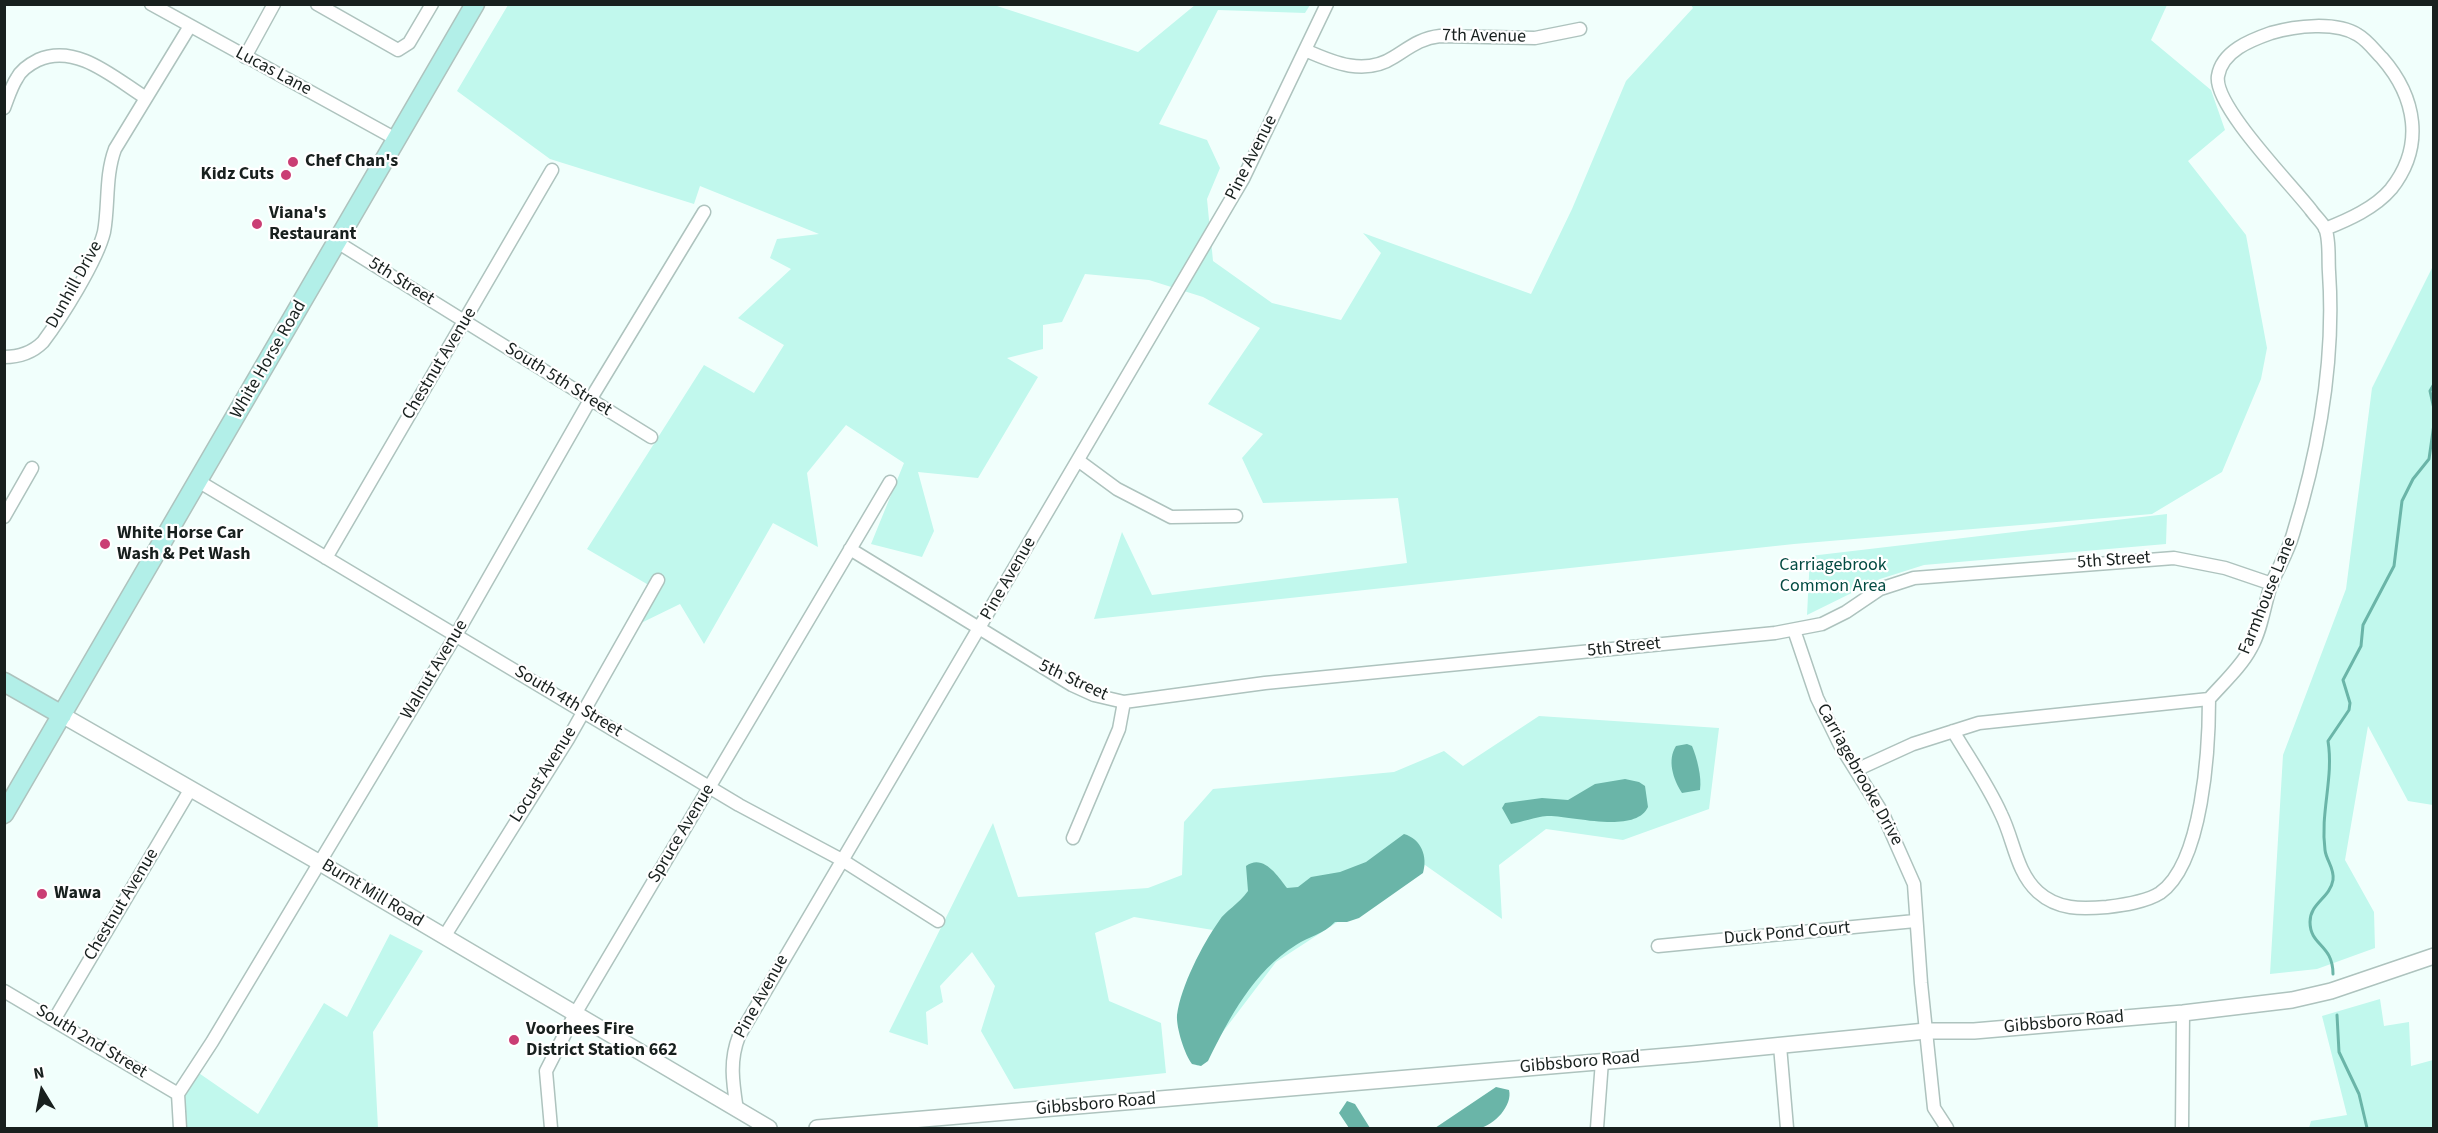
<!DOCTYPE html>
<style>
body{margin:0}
#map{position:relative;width:2438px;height:1133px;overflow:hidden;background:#f1fffc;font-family:"Source Sans 3",sans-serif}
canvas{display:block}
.frame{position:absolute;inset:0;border:6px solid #18201e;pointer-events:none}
.north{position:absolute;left:12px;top:1061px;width:60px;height:60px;-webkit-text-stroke:4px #fff;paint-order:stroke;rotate:350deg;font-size:16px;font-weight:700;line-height:24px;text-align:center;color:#18201e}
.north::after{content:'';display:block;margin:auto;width:21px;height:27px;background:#18201e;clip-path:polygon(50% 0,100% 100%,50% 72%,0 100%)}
</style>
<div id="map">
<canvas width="2438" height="1133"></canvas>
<div class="frame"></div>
<div class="north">N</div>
</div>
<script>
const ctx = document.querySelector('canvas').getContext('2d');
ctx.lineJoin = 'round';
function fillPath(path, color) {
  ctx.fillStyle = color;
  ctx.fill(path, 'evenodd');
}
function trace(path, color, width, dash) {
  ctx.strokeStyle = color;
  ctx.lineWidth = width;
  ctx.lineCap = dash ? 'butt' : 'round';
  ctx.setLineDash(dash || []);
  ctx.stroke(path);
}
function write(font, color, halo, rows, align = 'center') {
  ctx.font = font + ' "Source Sans 3",sans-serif';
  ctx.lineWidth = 4.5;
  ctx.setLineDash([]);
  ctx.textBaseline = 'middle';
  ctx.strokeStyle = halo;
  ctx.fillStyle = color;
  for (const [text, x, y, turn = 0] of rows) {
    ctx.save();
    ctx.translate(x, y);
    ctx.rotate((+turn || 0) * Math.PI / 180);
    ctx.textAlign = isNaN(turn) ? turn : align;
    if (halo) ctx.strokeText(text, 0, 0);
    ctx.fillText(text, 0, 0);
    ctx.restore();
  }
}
const green = new Path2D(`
 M 508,5 L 994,5 L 1138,52 L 1195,5 L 1310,5 L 1305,13 L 1218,10 L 1159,124 L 1207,140 L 1220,168 L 1207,199 L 1213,261 L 1272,303 L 1341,320 L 1381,253 L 1363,233 L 1531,294 L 1572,209 L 1626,81 L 1693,8 L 1691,5 L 2167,5 L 2151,40 L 2211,90 L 2225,130 L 2188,161 L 2246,235 L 2267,348 L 2261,379 L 2222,472 L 2152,514 L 1794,544 L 1094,619 L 1122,532 L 1152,595 L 1407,563 L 1398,498 L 1263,503 L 1242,458 L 1263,434 L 1208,404 L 1260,328 L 1203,297 L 1149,280 L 1085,274 L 1062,322 L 1043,325 L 1043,349 L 1007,358 L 1038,377 L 978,478 L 918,472 L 934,531 L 922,557 L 871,544 L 904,463 L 846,425 L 807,473 L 818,547 L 773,523 L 704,644 L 680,604 L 639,624 L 652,587 L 587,549 L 704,365 L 754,393 L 784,345 L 738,318 L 791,269 L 770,258 L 777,239 L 819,234 L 700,186 L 694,204 L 550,159 L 457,91 Z
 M 2433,266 L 2433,805 L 2408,801 L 2368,726 L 2345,860 L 2374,912 L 2375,948 L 2317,969 L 2270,974 L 2283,755 L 2346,589 L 2372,388 Z
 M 2167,514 L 2166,544 L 1924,565 L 1880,579 L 1807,615 L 1810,556 Z
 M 1539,716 L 1719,728 L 1709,809 L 1623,840 L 1546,829 L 1499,865 L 1502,919 L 1425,865 L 1276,962 L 1197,1066 L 1177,1017 L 1213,930 L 1134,917 L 1095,933 L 1109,1001 L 1161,1023 L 1166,1073 L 1014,1089 L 981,1031 L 995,986 L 972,952 L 940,986 L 943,1002 L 926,1012 L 928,1045 L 889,1032 L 993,823 L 1018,897 L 1148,888 L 1182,875 L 1184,822 L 1213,789 L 1394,772 L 1444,751 L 1463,766 Z
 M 390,934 L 423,951 L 373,1032 L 378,1128 L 180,1128 L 178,1100 L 193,1069 L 258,1114 L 324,1003 L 347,1017 Z
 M 2380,999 L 2384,1026 L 2409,1022 L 2411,1066 L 2433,1060 L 2433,1128 L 2309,1128 L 2311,1121 L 2347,1115 L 2322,1016 Z`);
const water = new Path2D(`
 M 1687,744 L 1692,746 C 1697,758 1702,777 1700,790 L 1682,793 C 1673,779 1667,760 1676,746 Z
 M 1625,779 L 1639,782 L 1645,786 L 1648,807 C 1635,835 1570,815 1547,816 C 1534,817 1523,822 1511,824 L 1502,808 L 1505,803 L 1542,798 L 1568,800 L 1595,784 Z
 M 1404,834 C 1421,839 1428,856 1423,873 L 1359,918 L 1347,922 L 1335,922 C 1323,935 1309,936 1296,945 C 1253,972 1230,1017 1208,1061 L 1201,1066 L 1192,1064 C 1185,1055 1176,1028 1177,1015 C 1181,986 1202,945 1219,921 C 1225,911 1239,904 1248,891 L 1246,866 C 1263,853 1278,876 1287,888 L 1298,887 L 1311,877 L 1340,872 L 1366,862 Z
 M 1496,1087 L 1509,1090 C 1513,1105 1494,1126 1479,1128 C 1465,1131 1449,1129 1435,1128 Z
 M 1347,1101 L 1355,1104 L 1370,1128 L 1349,1128 L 1339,1113 Z`);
const stream = new Path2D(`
 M 2434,384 L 2430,391 L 2434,409
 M 2333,974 C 2333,944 2310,946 2310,922 C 2310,903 2330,898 2333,880 C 2335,869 2326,860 2325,850 C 2320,812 2334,778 2328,741 L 2349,710 L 2350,703 L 2343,680 L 2361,646 L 2363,625 L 2394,566 L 2402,501 L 2413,479 L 2429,459 L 2434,424
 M 2337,1015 L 2339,1052 L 2359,1094 L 2367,1128`);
const minor = new Path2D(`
 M 151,4 L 396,139
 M 317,4 L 398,50 L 409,43 L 432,4
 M 1305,50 C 1334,63 1365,76 1394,57 C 1410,47 1421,38 1440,36 L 1535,38 L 1580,29
 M 245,57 L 274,4
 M 4,108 C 8,98 11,87 17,78 C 21,70 30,64 38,60 C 77,43 114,78 146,98
 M 337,242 L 651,437
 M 4,357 C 20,357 32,353 43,342 C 61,318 97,261 104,232 C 109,205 105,176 115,149 L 190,26
 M 1079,461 L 1117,489 L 1171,517 L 1236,516
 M 198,481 L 739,805 L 842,860 L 938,921
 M 4,517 L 32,468
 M 850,549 L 1072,685 L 1094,695 L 1124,702 L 1265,683 L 1775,633 L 1822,624 L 1846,612 L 1880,589 L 1914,578 L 2174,558 L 2225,568 L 2272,584
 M 326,558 L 552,170
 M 1794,630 L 1817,698 L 1840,745 L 1883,814 L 1914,884 L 1921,983 L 1934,1108 L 1947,1128
 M 1953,731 C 1969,758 1988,785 2001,814 C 2014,840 2016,872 2038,892 C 2058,910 2081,909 2107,907 C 2123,905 2146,902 2160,893 C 2203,863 2209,748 2209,699
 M 1856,770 L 1913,744 L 1979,723 L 2209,699 C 2223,683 2241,667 2251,648 C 2262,629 2264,605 2271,585 C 2278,568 2288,552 2293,534 C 2319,450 2335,359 2329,272 C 2328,259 2330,239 2325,228 C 2322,222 2315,216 2311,210 C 2291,184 2213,105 2218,76 C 2222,51 2251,40 2271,33 C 2295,26 2336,21 2358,35 C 2367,40 2375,51 2382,58 C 2416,97 2425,146 2391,189 C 2375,208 2348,220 2325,229
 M 1073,838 L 1119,729 L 1124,702
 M 444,937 L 568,739 L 658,580
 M 1658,946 L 1915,921
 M 4,991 L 178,1094
 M 54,1020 L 190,790
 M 1780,1046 L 1787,1128
 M 737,1110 C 733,1084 729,1061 739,1036 L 1243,179 L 1327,4
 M 180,1128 L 178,1094 L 212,1042 L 456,635 L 590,400 L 704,212
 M 551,1128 L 546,1071 L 575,1014 L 890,482
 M 1597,1128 L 1602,1061
 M 2182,1128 L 2183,1013`);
const tertiary = new Path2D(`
 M 62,715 L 320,863 L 769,1128
 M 817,1128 L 1692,1054 L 1926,1031 L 1974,1031 L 2183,1013 L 2292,1000 L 2331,991 L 2434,956`);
const secondary = new Path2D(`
 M 4,682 L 62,715
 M 4,814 L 475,4`);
const markers = [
 [293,162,6,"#ca3e74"],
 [286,175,6,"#ca3e74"],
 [257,224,6,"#ca3e74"],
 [105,544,6,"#ca3e74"],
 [42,894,6,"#ca3e74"],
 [514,1040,6,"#ca3e74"]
];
const streetNames = [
 ["7th Avenue",1484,37,1],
 ["Lucas Lane",273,72,28],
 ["Pine Avenue",1252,158,-63],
 ["5th Street",401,282,32],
 ["Dunhill Drive",75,285,-61],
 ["White Horse Road",269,360,-60],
 ["Chestnut Avenue",440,364,-59],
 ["South 5th Street",558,380,32],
 ["5th Street",2114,561,-4],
 ["Pine Avenue",1009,579,-60],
 ["Farmhouse Lane",2268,596,-68],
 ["5th Street",1624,648,-6],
 ["Walnut Avenue",435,670,-59],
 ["5th Street",1073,681,25],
 ["South 4th Street",568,702,31],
 ["Locust Avenue",544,775,-58],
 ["Carriagebrooke Drive",1859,775,61],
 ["Spruce Avenue",682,834,-59],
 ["Burnt Mill Road",372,894,31],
 ["Chestnut Avenue",122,905,-59],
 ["Duck Pond Court",1787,934,-5],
 ["Pine Avenue",762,997,-61],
 ["Gibbsboro Road",2064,1023,-5],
 ["South 2nd Street",91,1042,31],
 ["Gibbsboro Road",1580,1063,-5],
 ["Gibbsboro Road",1096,1105,-5]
];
const poiNames = [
 ["Chef Chan's",305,162],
 ["Kidz Cuts",274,175,"right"],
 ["Viana's",269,214],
 ["Restaurant",269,235],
 ["White Horse Car",117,534],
 ["Wash & Pet Wash",117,555],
 ["Wawa",54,894],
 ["Voorhees Fire",526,1030],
 ["District Station 662",526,1051]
];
const parkNames = [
 ["Carriagebrook",1833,566],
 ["Common Area",1833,587]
];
fillPath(green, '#c1f8ed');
fillPath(water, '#6ab5a8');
trace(stream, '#6ab5a8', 3);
trace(minor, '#aec3be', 15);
trace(tertiary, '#aec3be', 18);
trace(secondary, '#aec3be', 21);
trace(minor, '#fff', 12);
trace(tertiary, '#fff', 15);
trace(secondary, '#b2efe8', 18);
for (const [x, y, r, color] of markers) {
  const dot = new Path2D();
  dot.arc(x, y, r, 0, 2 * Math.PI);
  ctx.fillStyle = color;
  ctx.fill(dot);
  trace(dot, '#fff', 2);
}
write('18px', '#18201e', '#fff', streetNames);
write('bold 18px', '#18201e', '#fff', poiNames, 'left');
write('18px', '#044b42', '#fff', parkNames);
</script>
